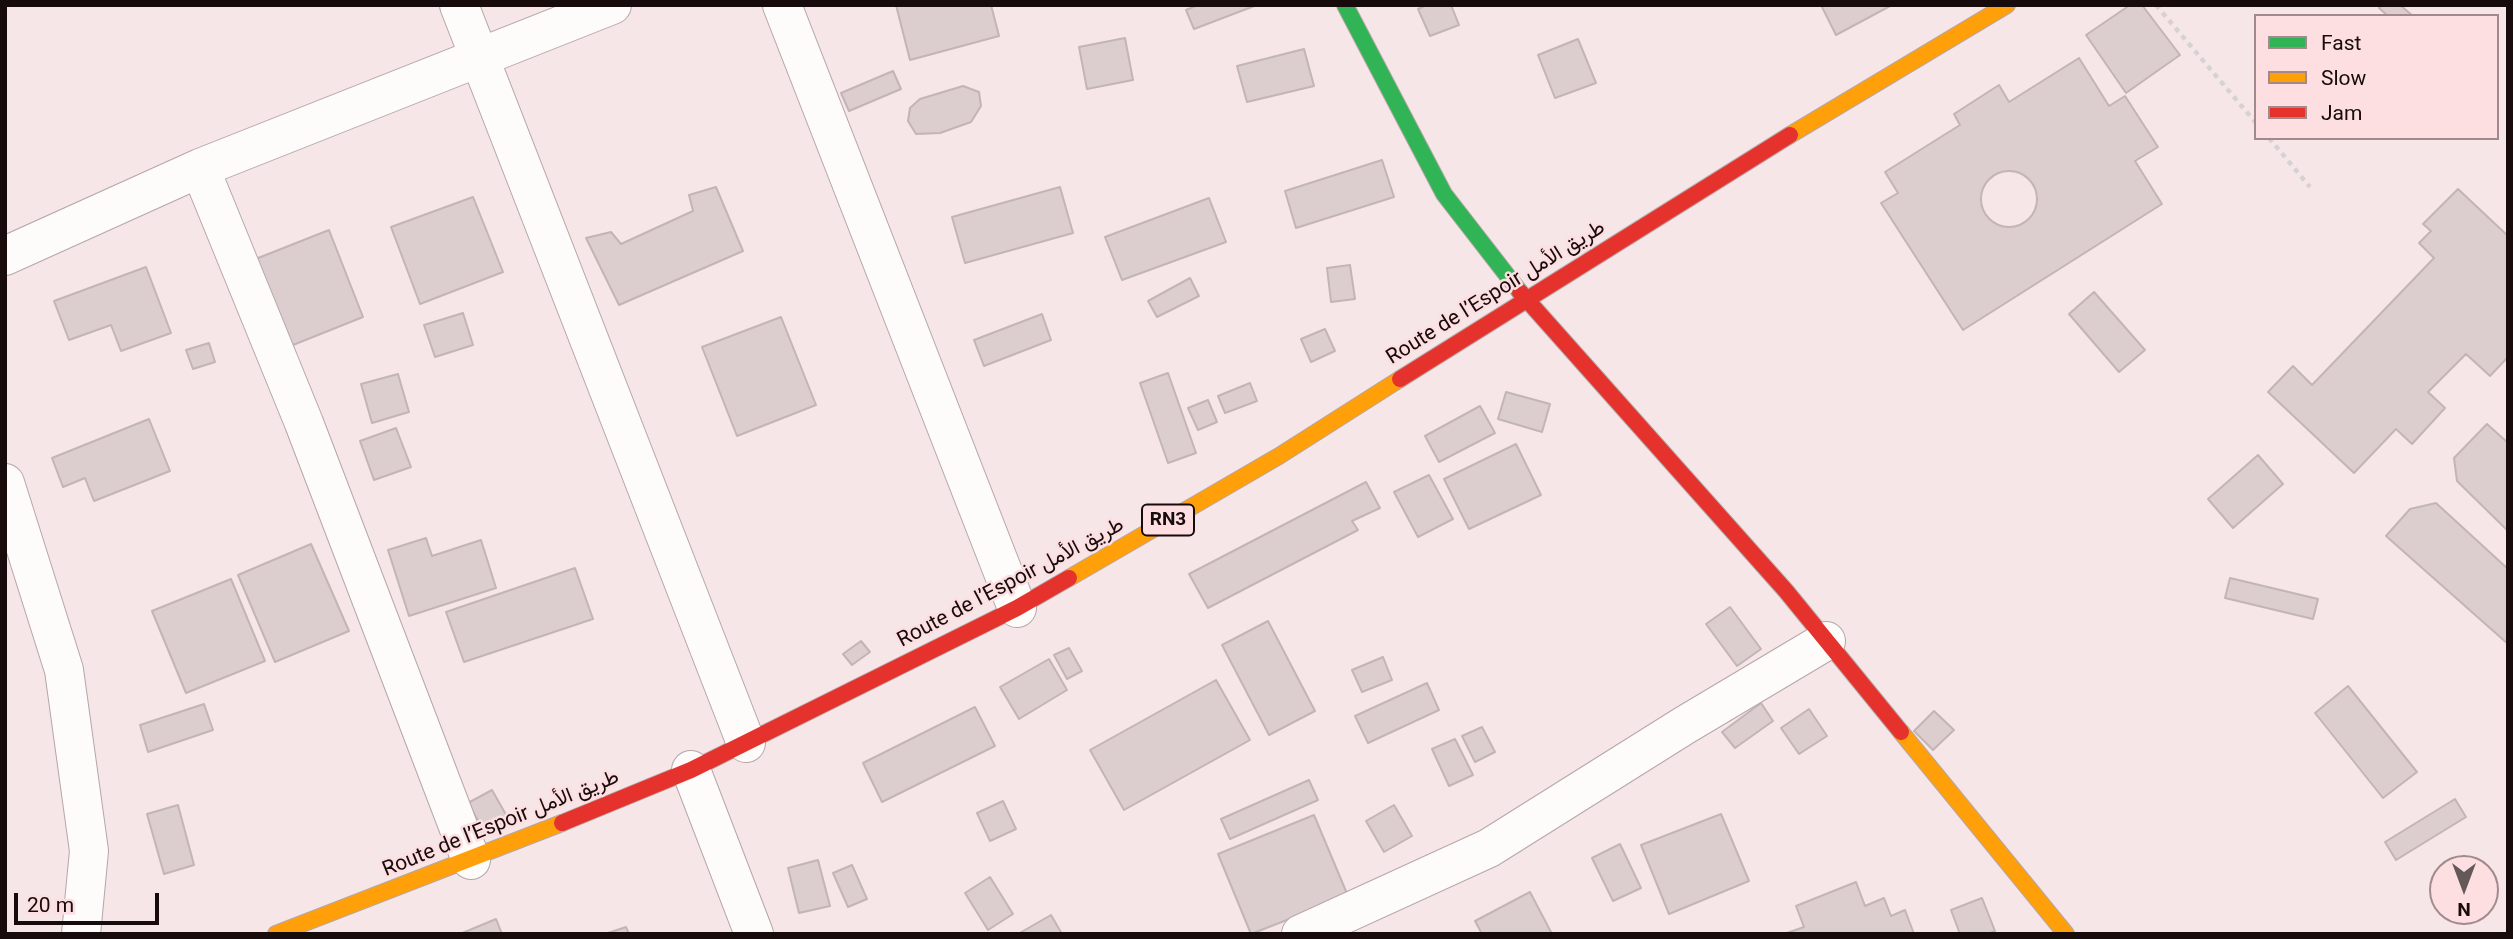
<!DOCTYPE html>
<meta charset="utf-8">
<style>
body{margin:0}
#map{position:relative;width:2513px;height:939px;overflow:hidden;background:#f7e6e7;font-family:Roboto,sans-serif}
canvas{display:block}
.frame{position:absolute;inset:0;border:7px solid #170b0c;pointer-events:none}
.legend{position:absolute;left:2254px;top:14px;width:245px;height:126px;box-sizing:border-box;background:#fedfe1;border:2px solid #a28a8c;margin:0;padding:9px 12px;list-style:none;font-size:21px;color:#170b0c}
.legend li{display:flex;align-items:center;gap:14px;height:35px}
.legend b{width:35px;border:2px solid #a28a8c}
.north{position:absolute;left:2429px;top:855px;width:70px;height:70px;box-sizing:border-box;background:#fedfe1;border:2px solid #a28a8c;border-radius:50%;rotate:180deg;font-size:19px;font-weight:700;line-height:28px;text-align:center;color:#170b0c}
.north::after{content:'';display:block;margin:auto;width:24px;height:32px;background:#655859;clip-path:polygon(50% 0,100% 100%,50% 72%,0 100%)}
.scale{position:absolute;left:14px;top:893px;width:145px;height:32px;box-sizing:border-box;border:4px solid #170b0c;border-top:0;padding-left:9px;font-size:21px;line-height:24px;white-space:nowrap;color:#170b0c;-webkit-text-stroke:5px #fedfe1;paint-order:stroke}
</style>
<div id="map">
<canvas width="2513" height="939"></canvas>
<div class="frame"></div>
<ul class="legend">
<li><b style="height:9px;background:#30b455"></b>Fast</li>
<li><b style="height:9px;background:#ff9f0a"></b>Slow</li>
<li><b style="height:9px;background:#e5322d"></b>Jam</li>
</ul>
<div class="north">N</div>
<div class="scale">20 m</div>
</div>
<script>
const ctx = document.querySelector('canvas').getContext('2d');
ctx.lineJoin = 'round';
function fillPath(path, color) {
  ctx.fillStyle = color;
  ctx.fill(path, 'evenodd');
}
function trace(path, color, width, dash) {
  ctx.strokeStyle = color;
  ctx.lineWidth = width;
  ctx.lineCap = dash ? 'butt' : 'round';
  ctx.setLineDash(dash || []);
  ctx.stroke(path);
}
function write(font, color, halo, rows, align = 'center') {
  ctx.font = font + ' Roboto,Vazirmatn,sans-serif';
  ctx.lineWidth = 5;
  ctx.setLineDash([]);
  ctx.textBaseline = 'middle';
  ctx.strokeStyle = halo;
  ctx.fillStyle = color;
  for (const [text, x, y, turn = 0] of rows) {
    ctx.save();
    ctx.translate(x, y);
    ctx.rotate((+turn || 0) * Math.PI / 180);
    ctx.textAlign = isNaN(turn) ? turn : align;
    if (halo) ctx.strokeText(text, 0, 0);
    ctx.fillText(text, 0, 0);
    ctx.restore();
  }
}
const building = new Path2D(`
 M 896,5 L 991,5 L 999,36 L 910,60 Z
 M 1198,5 L 1257,5 L 1194,29 L 1186,10 Z
 M 1427,5 L 1451,5 L 1459,25 L 1430,36 L 1418,9 Z
 M 1821,5 L 1892,5 L 1836,35 Z
 M 2130,5 L 2142,5 L 2180,55 L 2126,93 L 2086,35 Z
 M 2382,5 L 2400,5 L 2413,16 L 2388,16 L 2379,8 Z
 M 1125,38 L 1133,80 L 1087,89 L 1079,47 Z
 M 1578,39 L 1596,83 L 1555,98 L 1538,55 Z
 M 1304,49 L 1314,86 L 1247,102 L 1237,66 Z
 M 2079,58 L 2109,106 L 2125,96 L 2158,147 L 2135,161 L 2162,204 L 1963,330 L 1881,203 L 1898,193 L 1885,172 L 1960,125 L 1954,114 L 1999,85 L 2009,102 Z
 M 893,71 L 901,89 L 849,111 L 841,93 Z
 M 963,86 L 979,92 L 981,106 L 971,122 L 940,133 L 916,134 L 908,121 L 910,108 L 920,99 Z
 M 1382,160 L 1394,197 L 1296,228 L 1285,191 Z
 M1981 199a28 28 0 1 1 56 0a28 28 0 1 1-56 0Z
 M 716,187 L 743,251 L 619,305 L 586,238 L 611,232 L 621,244 L 693,211 L 689,195 Z
 M 1060,187 L 1073,233 L 965,263 L 952,217 Z
 M 2458,189 L 2508,236 L 2508,357 L 2490,376 L 2466,354 L 2428,392 L 2445,408 L 2412,444 L 2396,429 L 2354,473 L 2268,392 L 2293,366 L 2312,385 L 2434,258 L 2419,243 L 2431,231 L 2423,224 Z
 M 473,197 L 503,272 L 420,304 L 391,227 Z
 M 1209,198 L 1226,242 L 1122,280 L 1105,237 Z
 M 329,230 L 363,317 L 283,349 L 248,262 Z
 M 1350,265 L 1355,299 L 1331,302 L 1327,268 Z
 M 146,267 L 171,333 L 121,351 L 111,325 L 69,340 L 54,301 Z
 M 1190,278 L 1199,296 L 1157,317 L 1148,301 Z
 M 2094,292 L 2145,350 L 2119,372 L 2069,314 Z
 M 463,313 L 473,345 L 435,357 L 424,325 Z
 M 1042,314 L 1051,340 L 984,366 L 974,340 Z
 M 781,317 L 816,405 L 737,436 L 702,347 Z
 M 1325,329 L 1335,351 L 1311,362 L 1301,339 Z
 M 209,343 L 215,362 L 193,369 L 186,350 Z
 M 1168,373 L 1196,453 L 1168,463 L 1140,383 Z
 M 398,374 L 409,412 L 372,423 L 361,384 Z
 M 1250,383 L 1257,401 L 1225,413 L 1218,396 Z
 M 1506,392 L 1550,404 L 1542,432 L 1498,419 Z
 M 1208,400 L 1217,422 L 1198,430 L 1188,408 Z
 M 1480,406 L 1495,433 L 1439,462 L 1425,436 Z
 M 149,419 L 170,471 L 94,501 L 85,478 L 63,487 L 52,458 Z
 M 2487,424 L 2508,443 L 2508,531 L 2457,481 L 2454,458 Z
 M 396,428 L 411,467 L 374,480 L 360,441 Z
 M 1516,444 L 1541,495 L 1469,529 L 1444,479 Z
 M 2258,455 L 2283,484 L 2233,528 L 2208,499 Z
 M 1429,475 L 1453,519 L 1418,537 L 1394,492 Z
 M 1366,482 L 1380,508 L 1352,521 L 1358,530 L 1208,608 L 1189,574 Z
 M 2436,503 L 2508,569 L 2508,644 L 2386,536 L 2410,509 Z
 M 426,538 L 432,556 L 481,540 L 496,588 L 409,616 L 388,550 Z
 M 311,544 L 349,631 L 275,662 L 238,575 Z
 M 575,568 L 593,619 L 464,662 L 446,612 Z
 M 2230,578 L 2318,599 L 2313,619 L 2225,598 Z
 M 231,579 L 265,661 L 186,693 L 152,611 Z
 M 1730,607 L 1761,649 L 1737,666 L 1706,624 Z
 M 1268,621 L 1315,711 L 1269,735 L 1222,645 Z
 M 861,641 L 870,652 L 852,665 L 843,654 Z
 M 1069,648 L 1082,671 L 1067,679 L 1054,655 Z
 M 1383,657 L 1392,680 L 1362,692 L 1352,670 Z
 M 1049,659 L 1067,690 L 1019,719 L 1000,687 Z
 M 1216,680 L 1250,740 L 1124,810 L 1090,750 Z
 M 1427,683 L 1439,710 L 1368,743 L 1355,716 Z
 M 2348,686 L 2417,772 L 2383,798 L 2315,713 Z
 M 1761,703 L 1773,721 L 1735,748 L 1722,732 Z
 M 204,704 L 213,730 L 148,752 L 140,725 Z
 M 975,707 L 995,746 L 882,802 L 863,763 Z
 M 1809,709 L 1827,736 L 1799,754 L 1781,728 Z
 M 1934,711 L 1954,730 L 1933,750 L 1914,731 Z
 M 1482,727 L 1495,752 L 1475,762 L 1462,736 Z
 M 1455,739 L 1473,775 L 1449,786 L 1432,749 Z
 M 1309,780 L 1318,800 L 1230,839 L 1221,819 Z
 M 492,790 L 509,820 L 485,833 L 468,803 Z
 M 2455,799 L 2466,817 L 2396,860 L 2385,842 Z
 M 1003,801 L 1016,829 L 990,841 L 977,813 Z
 M 178,805 L 194,865 L 164,874 L 147,814 Z
 M 1394,805 L 1412,836 L 1384,852 L 1366,821 Z
 M 1721,814 L 1749,881 L 1669,914 L 1641,845 Z
 M 1314,815 L 1348,896 L 1251,934 L 1218,854 Z
 M 1620,844 L 1641,888 L 1613,901 L 1592,858 Z
 M 818,860 L 830,906 L 799,913 L 788,868 Z
 M 852,865 L 867,899 L 848,907 L 833,873 Z
 M 990,877 L 1013,914 L 988,930 L 965,893 Z
 M 1856,882 L 1865,906 L 1884,898 L 1891,916 L 1905,910 L 1914,934 L 1784,934 L 1804,927 L 1796,906 Z
 M 1530,892 L 1552,934 L 1482,934 L 1475,921 Z
 M 1982,898 L 1995,931 L 1988,934 L 1960,934 L 1951,910 Z
 M 1051,915 L 1062,934 L 1018,934 Z
 M 496,919 L 502,934 L 460,934 Z
 M 626,927 L 629,934 L 605,934 Z`);
const path = new Path2D(`
 M 2156,5 L 2256,123
 M 2269,138 L 2310,187`);
const street = new Path2D(`
 M 459,5 L 746,743
 M 782,5 L 1017,608
 M 200,168 L 304,423 L 471,860
 M 5,256 L 200,168 L 612,5
 M 5,483 L 64,670 L 89,851 L 81,934
 M 691,770 L 754,934
 M 1301,934 L 1489,848 L 1685,725 L 1826,641`);
const fast = new Path2D(`
 M 1345,5 L 1444,194 L 1520,292`);
const slow = new Path2D(`
 M 1790,135 L 2007,5
 M 1069,578 L 1279,456 L 1400,379
 M 1901,732 L 2066,934
 M 276,934 L 562,823`);
const jam = new Path2D(`
 M 1520,292 L 1786,591 L 1901,732
 M 1400,379 L 1790,135
 M 562,823 L 691,770 L 1017,608 L 1069,578`);
const shields = [
 [1168,520,52]
];
const shieldNames = [
 ["RN3",1168,520]
];
const streetNames = [
 ["Route de l’Espoir طريق الأمل",1496,293,-32],
 ["Route de l’Espoir طريق الأمل",1011,583,-28],
 ["Route de l’Espoir طريق الأمل",501,824,-22]
];
fillPath(building, '#dccecf');
trace(building, '#c3b4b6', 2);
trace(street, '#b5a7a8', 40);
trace(fast, '#b5a7a8', 18);
trace(slow, '#b5a7a8', 18);
trace(jam, '#b5a7a8', 18);
trace(path, '#d7d2d2', 4.5, [5, 5]);
trace(street, '#fefbfb', 38);
trace(fast, '#30b455', 16);
trace(slow, '#ff9f0a', 16);
trace(jam, '#e5322d', 16);
for (const [x, y, w] of shields) {
  const box = new Path2D();
  box.roundRect(x - w / 2, y - 15.5, w, 31, 5);
  ctx.fillStyle = '#fedfe1';
  ctx.fill(box);
  trace(box, '#170b0c', 2);
}
write('bold 19px', '#170b0c', null, shieldNames);
write('21px', '#170b0c', '#fedfe1', streetNames);
</script>
